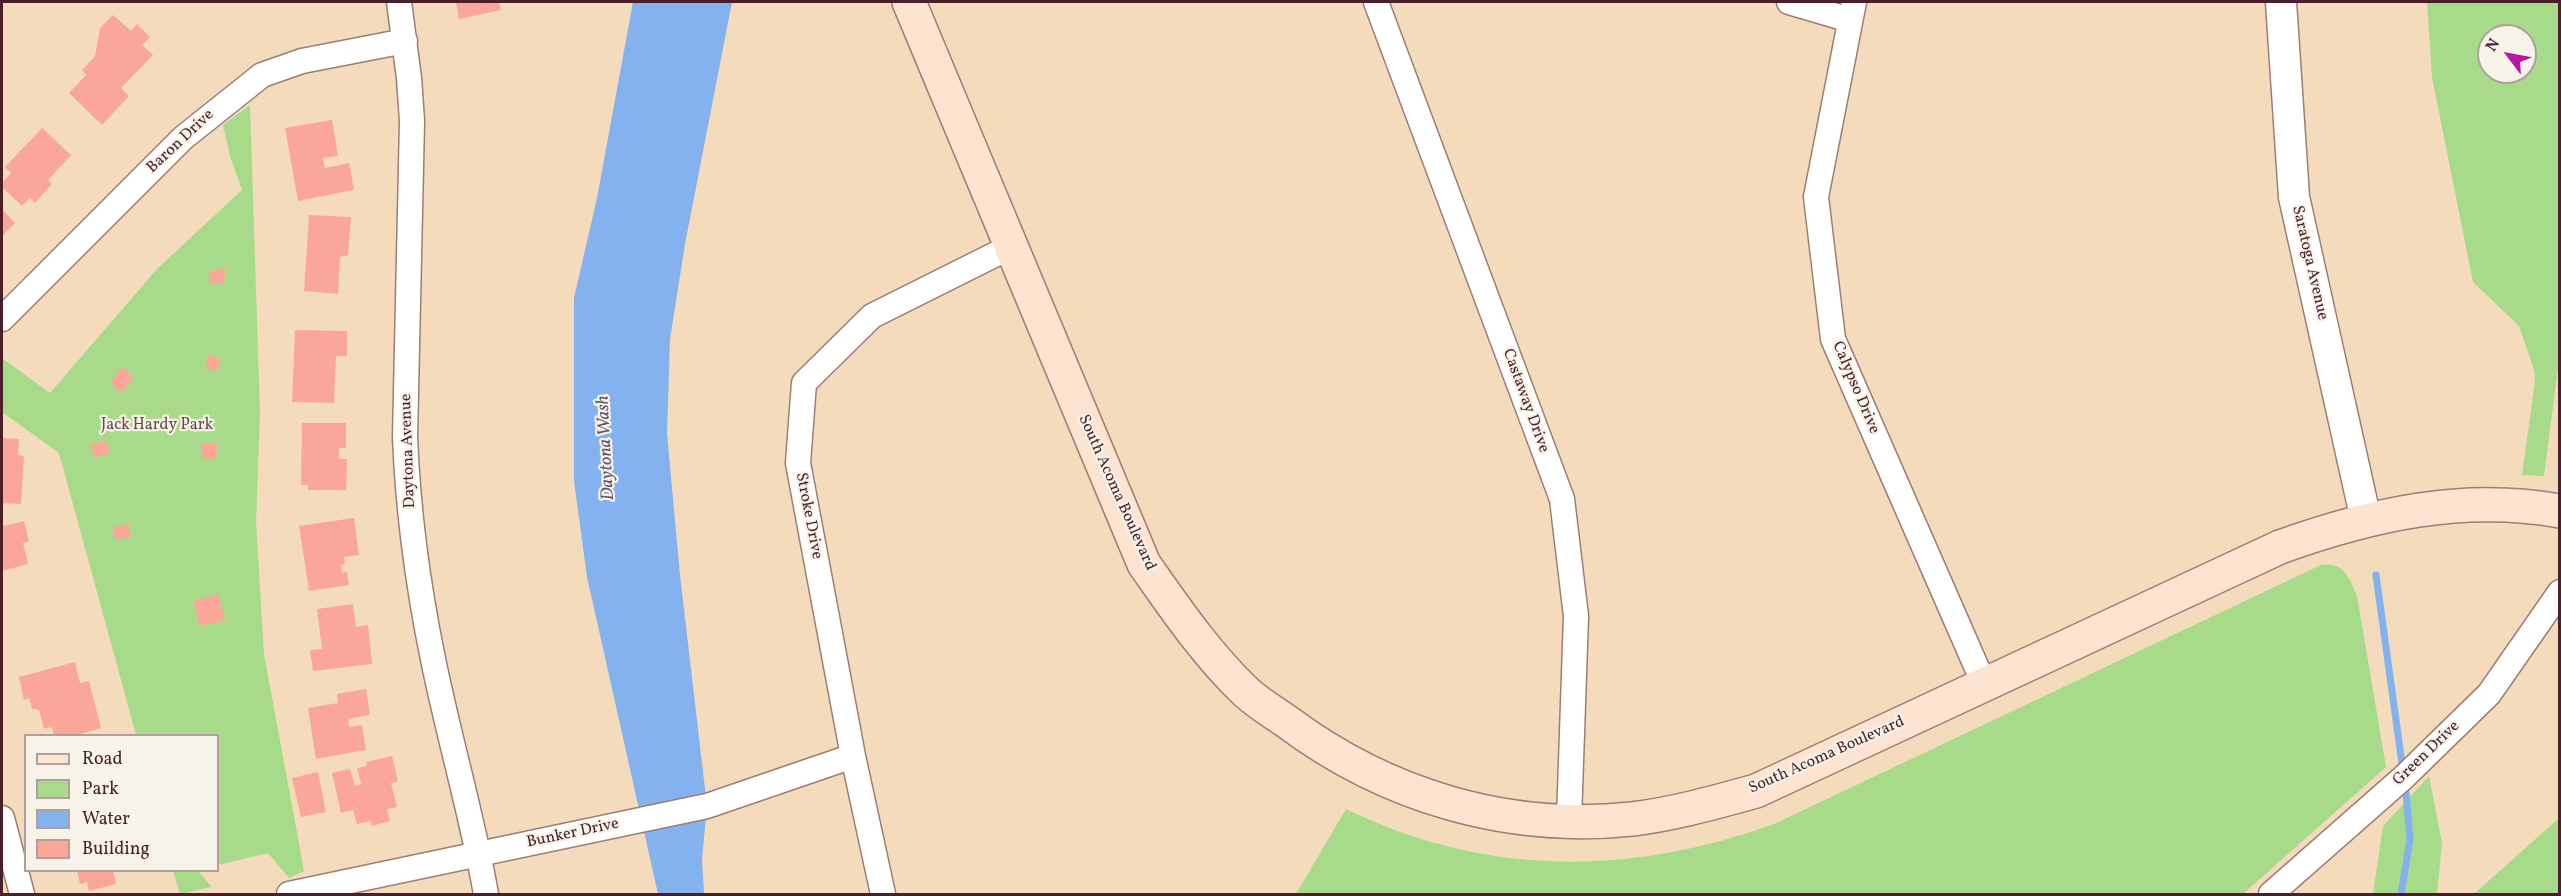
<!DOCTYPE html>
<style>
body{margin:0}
#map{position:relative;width:2561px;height:896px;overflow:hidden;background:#f3dbbc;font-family:Vollkorn,serif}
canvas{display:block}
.frame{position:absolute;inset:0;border:3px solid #4a1f2b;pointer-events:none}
.legend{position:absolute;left:24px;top:734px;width:195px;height:138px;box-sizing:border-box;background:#f7f3e8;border:2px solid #b29e9c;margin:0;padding:8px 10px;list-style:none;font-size:18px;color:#4a1f2b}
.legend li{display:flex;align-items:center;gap:12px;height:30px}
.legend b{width:30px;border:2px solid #b29e9c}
.north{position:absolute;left:2477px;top:24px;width:60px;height:60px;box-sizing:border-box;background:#f7f3e8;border:2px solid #b29e9c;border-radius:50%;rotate:302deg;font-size:16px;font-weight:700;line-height:24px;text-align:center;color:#4a1f2b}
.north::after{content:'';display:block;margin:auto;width:21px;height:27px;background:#b5179e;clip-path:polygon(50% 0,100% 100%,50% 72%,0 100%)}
</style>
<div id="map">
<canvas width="2561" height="896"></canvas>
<div class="frame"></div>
<ul class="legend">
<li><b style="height:8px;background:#fde4d0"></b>Road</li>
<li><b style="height:16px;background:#a7db8a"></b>Park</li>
<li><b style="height:16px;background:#83b2ee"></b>Water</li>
<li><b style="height:16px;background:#faa79a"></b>Building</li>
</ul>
<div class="north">N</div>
</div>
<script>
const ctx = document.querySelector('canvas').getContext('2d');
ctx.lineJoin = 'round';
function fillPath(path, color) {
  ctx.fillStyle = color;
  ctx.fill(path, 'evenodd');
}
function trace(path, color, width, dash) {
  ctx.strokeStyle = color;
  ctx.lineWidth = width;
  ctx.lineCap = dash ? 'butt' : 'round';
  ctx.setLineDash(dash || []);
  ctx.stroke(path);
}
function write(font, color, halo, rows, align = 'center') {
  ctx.font = font + ' Vollkorn,serif';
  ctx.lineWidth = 4.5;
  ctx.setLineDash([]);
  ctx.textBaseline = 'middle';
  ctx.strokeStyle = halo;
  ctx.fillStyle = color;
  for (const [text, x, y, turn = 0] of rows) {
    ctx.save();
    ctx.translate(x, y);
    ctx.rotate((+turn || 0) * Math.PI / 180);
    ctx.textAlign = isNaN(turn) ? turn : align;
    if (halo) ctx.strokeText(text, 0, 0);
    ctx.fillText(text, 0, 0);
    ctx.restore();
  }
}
const green = new Path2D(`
 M 2427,2 L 2559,2 L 2560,353 L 2544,476 L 2522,475 L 2535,381 L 2534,370 L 2519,326 L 2473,282 L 2432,77 ZM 2489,36 L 2525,36 L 2525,72 L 2489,72 Z
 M 250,105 L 260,413 L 256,522 L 264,654 L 304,871 L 289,878 L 268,853 L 218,865 L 218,736 L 136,735 L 59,453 L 2,412 L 2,358 L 50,393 L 157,269 L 242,190 L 230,156 L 223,125 Z
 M 2321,565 C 2344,561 2350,579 2357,596 L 2386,767 L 2243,894 L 1296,894 L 1346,809 C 1485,877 1630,876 1774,824 Z
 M 2429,776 L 2442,843 L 2437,894 L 2373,894 L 2383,826 Z
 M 2559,818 L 2559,894 L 2474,894 Z
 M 173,871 L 198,871 L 212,887 L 180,894 Z`);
const water = new Path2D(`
 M 633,2 L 732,2 L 685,244 L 670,339 L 667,434 L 680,575 L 707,806 L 702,859 L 704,894 L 658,894 L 587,577 L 574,481 L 574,298 L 597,198 Z`);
const stream = new Path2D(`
 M 2376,575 L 2403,771
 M 2401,894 L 2410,839 L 2405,782`);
const building = new Path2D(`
 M 456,2 L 499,2 L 501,10 L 459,19 Z
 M 113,15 L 131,31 L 137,24 L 150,37 L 142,45 L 153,55 L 121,88 L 129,96 L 102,125 L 69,93 L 86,75 L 82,70 L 95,56 L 100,28 Z
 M 332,120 L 338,156 L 323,158 L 325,168 L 349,163 L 354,190 L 298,201 L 285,128 Z
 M 42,128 L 71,155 L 48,180 L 52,184 L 35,203 L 30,198 L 22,206 L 2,187 L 2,183 L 11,173 L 5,167 Z
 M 2,209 L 15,223 L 2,236 Z
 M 309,215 L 351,217 L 348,255 L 340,257 L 338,294 L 304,291 Z
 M 226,269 L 224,284 L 209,284 L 209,271 Z
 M 295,330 L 347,331 L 347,356 L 336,356 L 334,403 L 292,402 Z
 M 208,355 L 220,358 L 218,371 L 205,369 Z
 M 123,367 L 134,378 L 121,393 L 110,382 Z
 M 302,423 L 346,423 L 346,448 L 339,448 L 339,459 L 347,459 L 346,490 L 308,490 L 308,485 L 301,485 Z
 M 2,438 L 19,439 L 18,455 L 24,456 L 21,504 L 2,503 Z
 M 106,440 L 110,453 L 94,458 L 91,445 Z
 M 202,443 L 218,444 L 216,460 L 201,458 Z
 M 354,518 L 359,555 L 344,557 L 345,564 L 341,565 L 342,573 L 347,572 L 349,585 L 309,591 L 299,526 Z
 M 24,521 L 29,541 L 23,543 L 28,564 L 2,571 L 2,523 L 4,526 Z
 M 129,524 L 131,537 L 115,540 L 113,527 Z
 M 219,595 L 225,621 L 199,626 L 193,600 Z
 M 353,604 L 356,627 L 368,625 L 372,664 L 313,671 L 310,650 L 322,649 L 317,609 Z
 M 75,662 L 80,683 L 89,681 L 101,728 L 74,736 L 54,736 L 52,727 L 44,729 L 39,710 L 32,709 L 29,698 L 24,700 L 19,677 Z
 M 366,689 L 370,715 L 348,719 L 349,727 L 362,725 L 366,750 L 316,759 L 308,708 L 338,703 L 337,694 Z
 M 392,756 L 398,782 L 391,783 L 397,807 L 387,809 L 390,821 L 372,826 L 370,821 L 357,824 L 353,810 L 341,813 L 332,773 L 350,769 L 355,786 L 361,784 L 357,768 L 367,766 L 366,762 Z
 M 318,772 L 326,812 L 301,817 L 292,778 Z
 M 77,870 L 113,870 L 116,884 L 89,891 L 87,882 L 80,884 Z`);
const minor = new Path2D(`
 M 399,2 L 409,78 L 412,121 L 405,437 C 408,512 418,586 433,659 C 449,738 472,815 486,894
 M 1376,2 L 1562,499 L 1576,616 L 1569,820
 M 1789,2 L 1850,20
 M 1854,2 L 1816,197 L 1833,339 L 1984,684
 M 2,319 L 183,138 L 262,75 L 302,61 L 405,41
 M 2,818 L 22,894
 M 289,894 L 707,806 L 853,756
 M 883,894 L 853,756 L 798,463 L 804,383 L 872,316 L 1012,246
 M 2271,894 L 2404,777 L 2489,694 L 2560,592`);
const tertiary = new Path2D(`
 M 2281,2 L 2294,197 L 2366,520`);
const secondary = new Path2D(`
 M 909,2 L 1144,564 C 1175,608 1206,654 1246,692 C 1258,703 1273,712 1286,721 C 1386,796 1507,832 1632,819 C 1674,814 1716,802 1756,791 L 2280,547 C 2372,514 2462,494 2560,511`);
const streetNames = [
 ["Baron Drive",181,142,-43],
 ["Saratoga Avenue",2309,263,77],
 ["Calypso Drive",1855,388,67],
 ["Castaway Drive",1525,401,70],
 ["Daytona Avenue",409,451,-92],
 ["South Acoma Boulevard",1116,493,66],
 ["Stroke Drive",808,516,79],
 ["Green Drive",2427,754,-44],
 ["South Acoma Boulevard",1827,756,-24],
 ["Bunker Drive",573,834,-12]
];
const parkNames = [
 ["Jack Hardy Park",157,426]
];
const waterNames = [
 ["Daytona Wash",607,448,-93]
];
fillPath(green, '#a7db8a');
fillPath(water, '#83b2ee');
trace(stream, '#83b2ee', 7);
fillPath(building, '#faa79a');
trace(minor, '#9e7d74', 27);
trace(tertiary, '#9e7d74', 33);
trace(secondary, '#9e7d74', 36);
trace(minor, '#fff', 24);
trace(tertiary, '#fff', 30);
trace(secondary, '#fde4d0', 33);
write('16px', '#4a1f2b', '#f7f3e8', streetNames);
write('16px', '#614e43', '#f7f3e8', parkNames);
write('italic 18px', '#5e526f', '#f7f3e8', waterNames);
</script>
